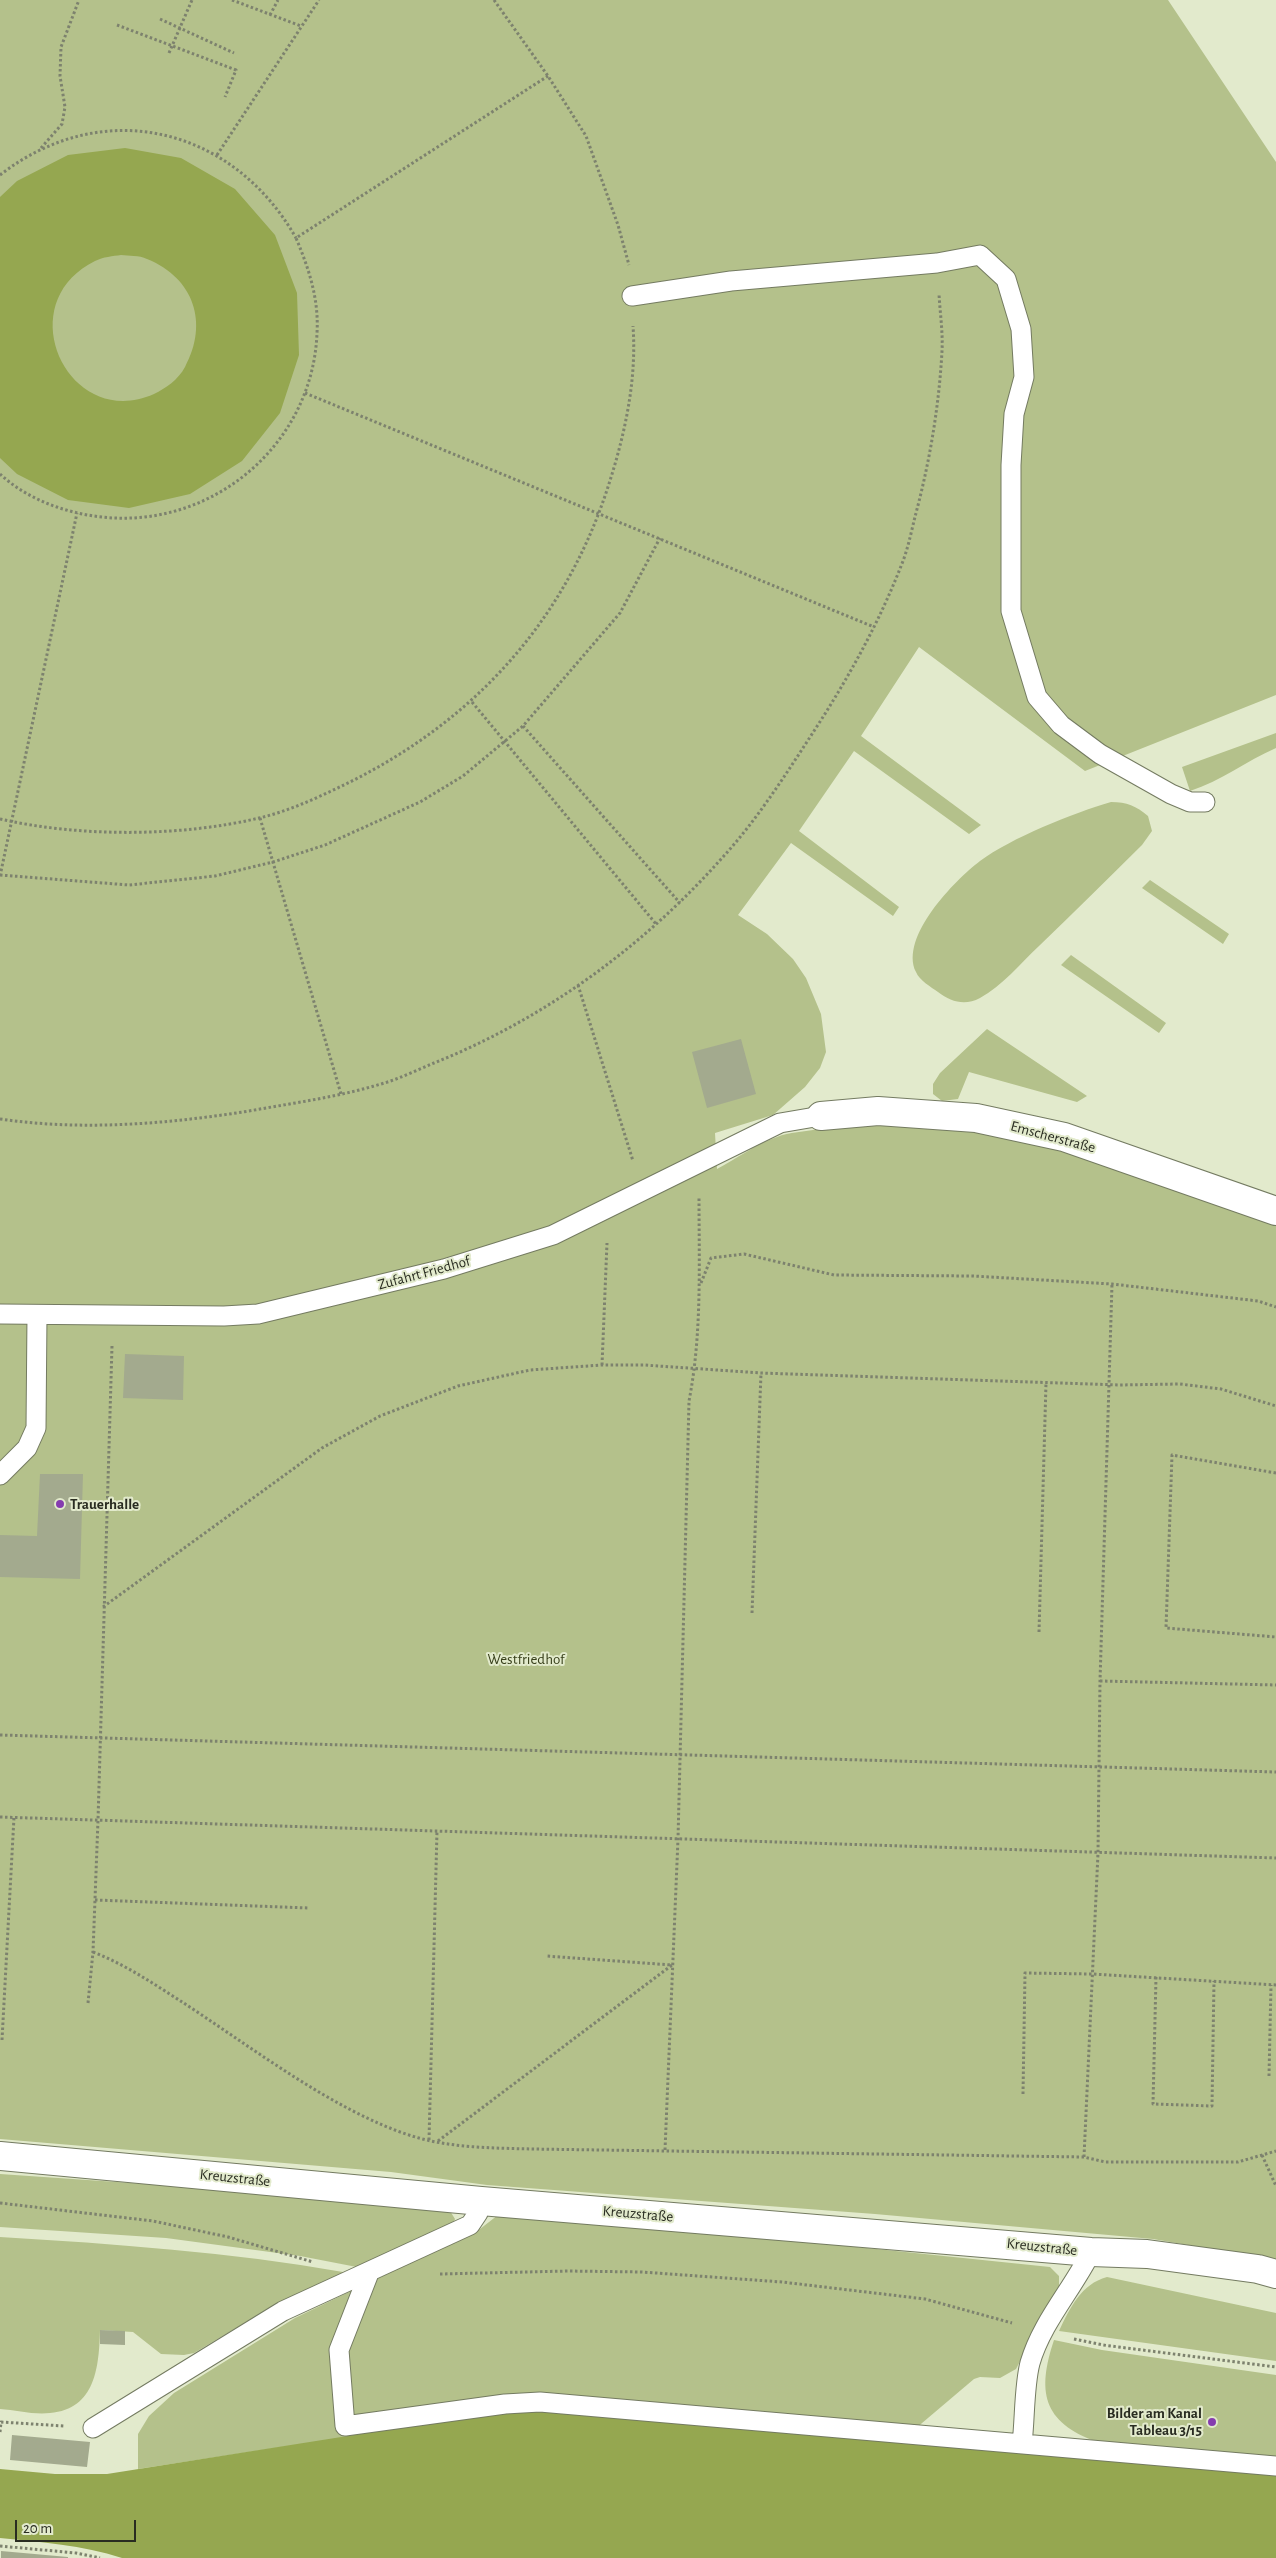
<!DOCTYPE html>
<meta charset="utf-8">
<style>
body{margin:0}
#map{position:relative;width:1276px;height:2558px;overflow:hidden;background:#e2eacc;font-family:"Alegreya Sans",sans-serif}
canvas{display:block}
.scale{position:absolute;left:15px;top:2520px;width:121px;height:22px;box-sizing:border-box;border:2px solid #292c21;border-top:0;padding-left:6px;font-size:15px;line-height:18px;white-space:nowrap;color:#292c21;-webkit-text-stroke:4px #e2eacc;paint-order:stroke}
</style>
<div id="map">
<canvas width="1276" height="2558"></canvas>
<div class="scale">20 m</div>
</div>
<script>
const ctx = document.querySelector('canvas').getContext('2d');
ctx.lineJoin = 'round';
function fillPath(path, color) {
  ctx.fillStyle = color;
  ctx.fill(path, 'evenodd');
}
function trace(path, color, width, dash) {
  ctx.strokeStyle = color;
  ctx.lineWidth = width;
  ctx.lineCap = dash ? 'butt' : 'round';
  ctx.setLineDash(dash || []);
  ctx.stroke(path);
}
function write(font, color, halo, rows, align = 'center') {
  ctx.font = font + ' "Alegreya Sans",sans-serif';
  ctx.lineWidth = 4;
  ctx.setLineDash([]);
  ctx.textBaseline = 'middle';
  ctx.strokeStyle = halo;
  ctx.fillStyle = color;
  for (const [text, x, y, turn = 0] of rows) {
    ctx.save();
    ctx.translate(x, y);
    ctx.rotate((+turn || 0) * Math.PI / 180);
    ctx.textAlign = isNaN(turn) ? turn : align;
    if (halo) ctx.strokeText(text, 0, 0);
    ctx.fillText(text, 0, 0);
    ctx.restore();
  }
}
const green = new Path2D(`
 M 0,0 L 1168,0 L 1276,162 L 1276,695 L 1085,771 L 919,647 L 861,736 L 981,825 L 969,834 L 854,751 L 799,831 L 899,907 L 893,916 L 791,843 L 738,915 L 767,934 L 793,959 L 806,978 L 821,1014 L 826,1052 L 820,1068 L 805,1087 L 773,1115 L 715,1133 L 717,1169 C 736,1159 756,1144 777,1137 C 789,1132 805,1132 818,1129 C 969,1100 1135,1172 1276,1221 L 1276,2260 L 1153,2239 L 875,2214 L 487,2185 L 391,2172 L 0,2139 Z
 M 1276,733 L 1276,748 C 1246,761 1221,781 1190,791 L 1182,767 Z
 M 1111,802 C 1127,802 1136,806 1148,816 L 1152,831 L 1142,845 C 1108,879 1074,912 1039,946 C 1021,963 1002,986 980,998 C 965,1006 951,1002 938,992 C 931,987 919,980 916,972 C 899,937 955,880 980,861 C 1011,838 1073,813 1111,802 Z
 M 1150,880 L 1229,934 L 1223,944 L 1142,888 Z
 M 1071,955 L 1166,1023 L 1159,1033 L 1061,965 Z
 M 987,1029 L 1087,1096 L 1077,1102 L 969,1072 L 958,1099 L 942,1101 L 933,1094 L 933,1084 L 940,1073 Z
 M 0,2174 L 437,2204 L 450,2211 L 455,2219 L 452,2227 L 362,2268 L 300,2256 L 166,2238 L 0,2227 Z
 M 519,2212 L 1050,2267 L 1059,2276 L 1059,2286 L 1016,2369 L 1000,2378 L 980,2377 L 974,2379 L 915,2429 L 385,2416 L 387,2431 L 138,2469 L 138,2434 L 149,2416 L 174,2393 L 295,2318 L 480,2229 L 498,2215 Z
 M 0,2237 C 115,2244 230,2252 343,2272 L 344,2275 L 278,2303 L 194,2353 L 184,2355 L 161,2354 L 133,2332 L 100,2330 C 99,2366 96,2409 50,2413 C 34,2415 16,2410 0,2409 Z
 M 1107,2277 L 1276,2313 L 1276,2361 L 1059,2331 C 1070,2308 1081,2284 1107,2277 Z
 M 1054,2340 L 1102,2350 L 1276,2375 L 1276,2457 L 1097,2442 C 1042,2422 1037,2391 1054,2340 Z`);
const water = new Path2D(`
 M 125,148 L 181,158 L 235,189 L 275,235 L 297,293 L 299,355 L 280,413 L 242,461 L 190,494 L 129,508 L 68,500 L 17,474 L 0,458 L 0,197 L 17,181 L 68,155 ZM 121,255 C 129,256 139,255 147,259 C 194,278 209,323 185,367 C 178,380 166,388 154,394 C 69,432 8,304 95,261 C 103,257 113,256 121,255 Z
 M 539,2410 L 1276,2474 L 1276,2558 L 122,2558 C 82,2545 41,2542 0,2538 L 0,2469 L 55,2474 L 107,2474 L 506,2411 Z`);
const building = new Path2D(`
 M 741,1039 L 756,1094 L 707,1108 L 692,1052 Z
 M 125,1354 L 184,1356 L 183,1400 L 123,1398 Z
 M 40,1474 L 83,1474 L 80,1579 L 0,1577 L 0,1535 L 37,1536 Z
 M 100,2330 L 125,2331 L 125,2345 L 100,2344 Z
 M 12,2435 L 90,2442 L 87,2467 L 10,2460 Z
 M 1,2551 L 68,2557 L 68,2558 L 1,2558 Z`);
const path = new Path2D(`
 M 232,0 L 301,26
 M 494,0 L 548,76 L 586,136 L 618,225 L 629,265
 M 270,15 L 278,0
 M 160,19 L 234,53
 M 117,25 L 236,70 L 225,97
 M 169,53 L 192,0
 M 41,148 L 62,124 L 65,107 L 60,76 L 61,47 L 79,0
 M 217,155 L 319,0
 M 0,175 C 103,95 233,127 296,238
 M 305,393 L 874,627
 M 0,474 C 30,502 74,516 114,518 C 220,523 313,440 317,333 C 319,299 309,269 296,238 L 548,76
 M 472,702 L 656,924
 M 523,726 L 680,903
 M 260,818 L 341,1094
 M 0,819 C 79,837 180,837 259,818 C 290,811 321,796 350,782 C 474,720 563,623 607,490 C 624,438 637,382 633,326
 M 0,875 L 129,885 L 215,876 L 273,862 L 325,845 L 420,802 L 463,776 L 523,726 L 620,613 L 660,538
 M 0,876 L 77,513
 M 578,985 L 633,1161
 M 0,1119 C 82,1131 167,1124 249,1111 C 293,1103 338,1097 381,1084 C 399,1079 417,1070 434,1063 C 544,1019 643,947 722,858 C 757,820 786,774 814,731 C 849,677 880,621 903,561 C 909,545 912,528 916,513 C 930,460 939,406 942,351 C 943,332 940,313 939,294
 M 701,1283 L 711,1258 L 744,1254 L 834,1275 L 973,1276 L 1112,1284 L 1258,1301 L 1276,1307
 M 602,1365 L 607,1243
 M 1276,1473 L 1172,1455 L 1166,1628 L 1276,1637
 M 103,1607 L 322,1448 L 380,1416 L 458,1386 L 530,1370 L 602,1365 L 644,1365 L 761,1373 L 1119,1385 L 1180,1384 L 1221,1389 L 1276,1406
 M 752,1613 L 761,1373
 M 1039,1632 L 1046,1383
 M 1100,1681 L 1276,1685
 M 0,1735 L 1276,1772
 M 0,1817 L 1276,1858
 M 95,1900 L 309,1908
 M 93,1952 C 124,1964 151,1982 179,2000 C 249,2045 333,2111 412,2136 C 450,2148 493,2148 532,2149 L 1084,2157 L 1105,2162 L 1238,2162 L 1276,2151
 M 1156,1977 L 1153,2104 L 1212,2106 L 1214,1981
 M 88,2003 L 93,1952 L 98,1820 L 112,1346
 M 2,2040 L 14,1817
 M 1269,2076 L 1271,1985
 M 1023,2094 L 1025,1973 L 1092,1974 L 1276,1985
 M 429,2140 L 437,1831
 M 438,2141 L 672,1965 L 546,1956
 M 665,2150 L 678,1839 L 689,1401 C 702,1334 699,1265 699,1197
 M 1262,2155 L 1276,2186
 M 1084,2157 L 1098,1853 L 1100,1681 L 1112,1284
 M 0,2203 L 153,2221 L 228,2237 L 313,2262
 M 440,2274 L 568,2271 L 642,2272 L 782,2282 L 925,2299 L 1012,2323
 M 1074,2339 L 1103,2345 L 1276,2367
 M 0,2432 L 1,2422 L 64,2426
 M 0,2546 L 76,2553 L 100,2558`);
const lane = new Path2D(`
 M 632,296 L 731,281 L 937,263 L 980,255 L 1006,279 L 1021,329 L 1024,377 L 1014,414 L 1011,465 L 1011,611 L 1037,697 L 1061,725 L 1100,754 L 1171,794 L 1190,802 L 1205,802
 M 0,1314 L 224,1316 L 258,1314 L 444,1269 L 553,1235 L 780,1123 L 821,1116
 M 0,1475 L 27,1448 L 36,1428 L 37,1315
 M 369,2273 L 339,2350 L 345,2426 L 505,2404 L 540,2402 L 1276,2466
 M 93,2428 L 283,2311 L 470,2225 L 478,2213 L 481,2201
 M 1022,2444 C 1025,2419 1024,2386 1030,2363 C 1042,2322 1072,2290 1091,2252`);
const street = new Path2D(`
 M 821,1116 L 878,1111 L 976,1118 L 1064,1137 L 1276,1211
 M 0,2156 L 481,2201 L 1091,2252 L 1147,2254 L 1258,2269 L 1276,2274`);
const markers = [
 [60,1504,5,"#853caf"],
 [1212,2422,5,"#853caf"]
];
const streetNames = [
 ["Emscherstraße",1053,1137,15],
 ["Zufahrt Friedhof",424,1273,-15],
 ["Kreuzstraße",235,2178,6],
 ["Kreuzstraße",638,2214,5],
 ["Kreuzstraße",1042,2247,6]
];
const poiNames = [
 ["Trauerhalle",70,1504],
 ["Bilder am Kanal",1202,2413,"right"],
 ["Tableau 3/15",1202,2430,"right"]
];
const parkNames = [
 ["Westfriedhof",526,1659]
];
fillPath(green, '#b4c18b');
fillPath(water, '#95a750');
fillPath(building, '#a3aa8e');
trace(lane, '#747b61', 21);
trace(street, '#747b61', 30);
trace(path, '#7d826e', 3, [2.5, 2.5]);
trace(lane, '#fff', 19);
trace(street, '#fff', 28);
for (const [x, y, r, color] of markers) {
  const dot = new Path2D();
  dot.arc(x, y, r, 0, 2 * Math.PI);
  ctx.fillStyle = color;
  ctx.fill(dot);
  trace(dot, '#e2eacc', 2);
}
write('15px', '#292c21', '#e2eacc', streetNames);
write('bold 15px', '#292c21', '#e2eacc', poiNames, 'left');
write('15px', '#373f1a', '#e2eacc', parkNames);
</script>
